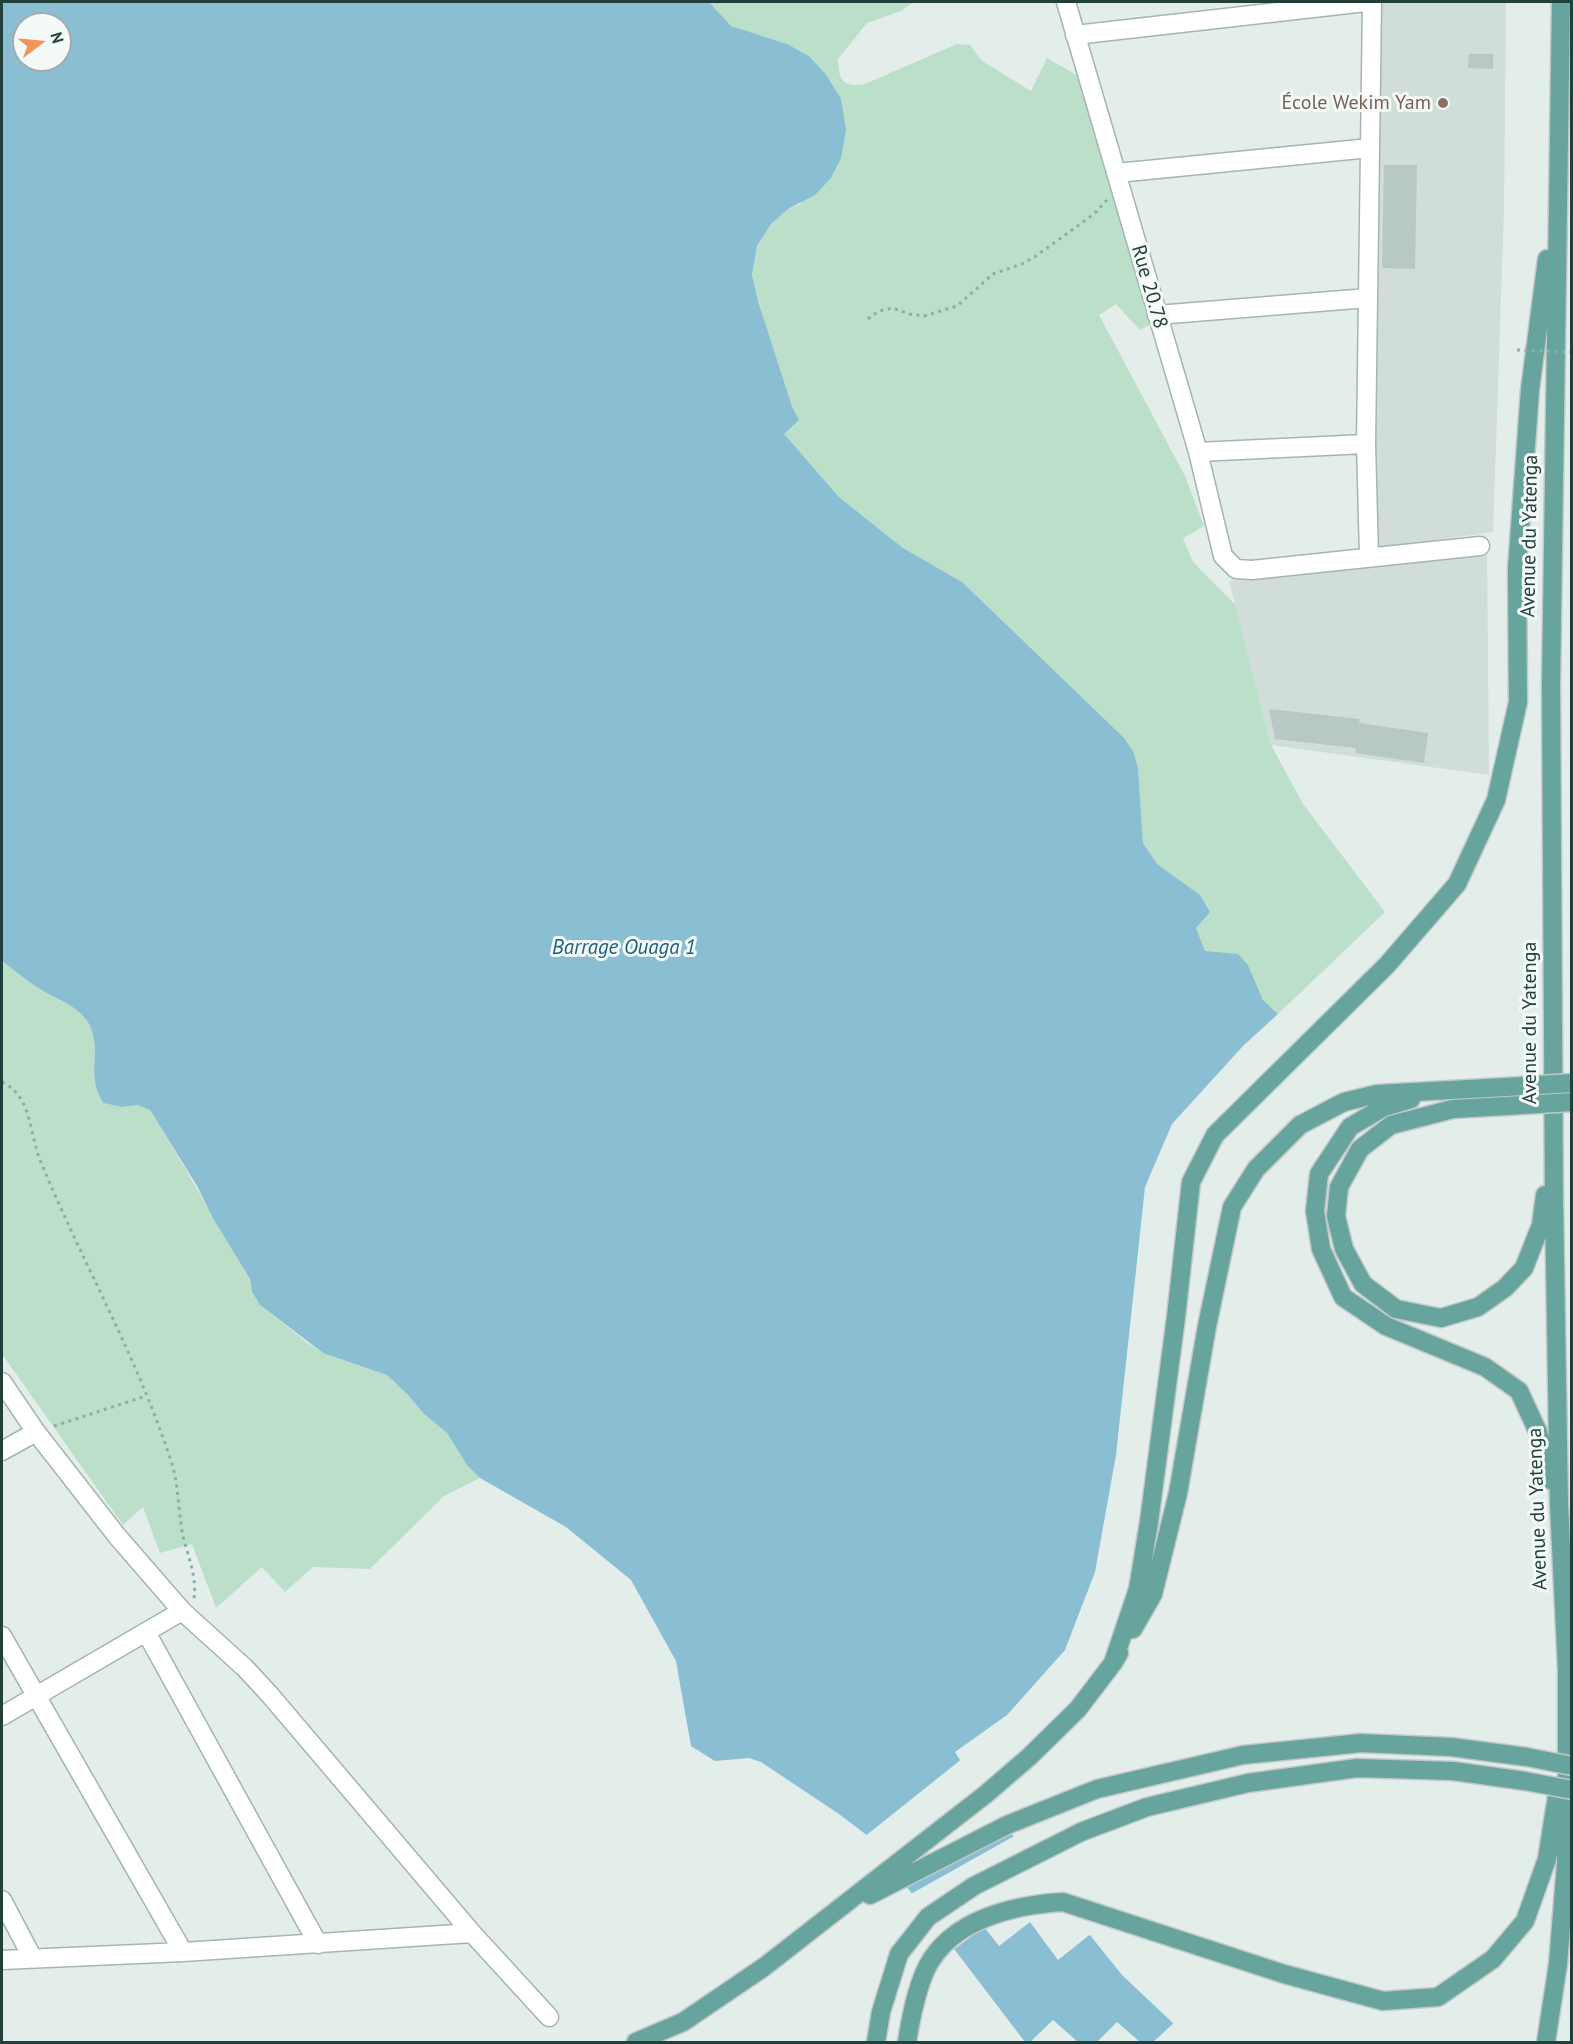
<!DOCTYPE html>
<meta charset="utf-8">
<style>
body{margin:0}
#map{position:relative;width:1573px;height:2044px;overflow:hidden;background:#e3edea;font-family:"PT Sans",sans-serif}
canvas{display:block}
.frame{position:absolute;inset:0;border:3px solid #223f3c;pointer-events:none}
.north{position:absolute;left:12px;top:12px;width:60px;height:60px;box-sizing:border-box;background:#f4faf8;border:2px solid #a0afad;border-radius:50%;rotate:74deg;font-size:16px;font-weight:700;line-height:24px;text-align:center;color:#223f3c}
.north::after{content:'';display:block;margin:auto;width:21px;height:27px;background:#f59659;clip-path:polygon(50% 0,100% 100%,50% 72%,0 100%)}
</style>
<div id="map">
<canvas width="1573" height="2044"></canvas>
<div class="frame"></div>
<div class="north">N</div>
</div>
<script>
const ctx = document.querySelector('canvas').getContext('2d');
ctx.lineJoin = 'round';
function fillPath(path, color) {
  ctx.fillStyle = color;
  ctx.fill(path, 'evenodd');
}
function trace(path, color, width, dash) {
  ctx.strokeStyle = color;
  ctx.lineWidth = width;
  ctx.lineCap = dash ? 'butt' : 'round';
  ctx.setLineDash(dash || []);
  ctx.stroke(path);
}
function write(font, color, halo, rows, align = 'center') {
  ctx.font = font + ' "PT Sans",sans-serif';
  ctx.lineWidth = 6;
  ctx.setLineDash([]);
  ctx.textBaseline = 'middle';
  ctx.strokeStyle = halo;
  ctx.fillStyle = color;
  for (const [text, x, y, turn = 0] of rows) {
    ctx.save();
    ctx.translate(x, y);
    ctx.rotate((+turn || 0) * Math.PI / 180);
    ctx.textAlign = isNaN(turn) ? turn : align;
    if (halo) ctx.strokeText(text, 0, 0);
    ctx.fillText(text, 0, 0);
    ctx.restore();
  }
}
const built = new Path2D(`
 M 1382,2 L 1506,2 L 1504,211 L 1493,532 L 1371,549 Z
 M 1487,549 L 1489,775 L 1271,745 L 1229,581 Z`);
const green = new Path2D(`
 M 709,2 L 914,2 L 901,11 L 867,23 L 838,59 C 839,81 842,87 865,84 L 957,44 L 970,45 L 982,61 L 1031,91 L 1047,58 L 1085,80 L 1153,323 L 1140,330 L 1116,304 L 1099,315 L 1185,476 L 1204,526 L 1183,538 L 1193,562 L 1235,604 L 1271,745 L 1303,804 L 1385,912 L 1278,1014 L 1263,1000 L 1248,965 L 1205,951 L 1196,928 L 1200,895 L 1156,864 L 1143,843 L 1138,768 L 1016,635 L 962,582 L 903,548 L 839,497 L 783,434 L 799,420 L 792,406 L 758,301 L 752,275 L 757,246 L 771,224 L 788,209 L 801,204 L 825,73 L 809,56 L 787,44 L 730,26 Z
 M 2,961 C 13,969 23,978 35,986 C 55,1000 88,1007 93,1035 C 99,1062 87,1075 103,1103 L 122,1107 L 138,1105 L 150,1110 C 184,1166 216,1222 250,1279 L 252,1292 L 260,1305 L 309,1344 L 323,1353 L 387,1375 L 408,1395 L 423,1413 L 447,1433 L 467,1465 L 480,1478 L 444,1496 L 370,1569 L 313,1567 L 285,1592 L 262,1567 L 216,1608 L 192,1544 L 160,1553 L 143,1507 L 123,1525 L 2,1354 Z`);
const water = new Path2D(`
 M 2,2 L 709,2 L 731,26 L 787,44 L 809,56 L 825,73 L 841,99 L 846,130 L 841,158 L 831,178 L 815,195 L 788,209 L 771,224 L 757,246 L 752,275 L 758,301 L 792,406 L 799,420 L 784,434 L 839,497 L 903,548 L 962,582 L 1124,738 L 1133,751 L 1138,768 L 1143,843 L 1157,864 L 1200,895 L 1210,912 L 1196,928 L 1205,951 L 1238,954 L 1248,965 L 1263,1000 L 1278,1014 L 1243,1046 L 1172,1124 L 1145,1187 L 1116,1455 L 1095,1572 L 1065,1650 L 1007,1715 L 955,1752 L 974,1782 L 1045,1879 L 1122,1975 L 1193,2042 L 1025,2042 L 868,1836 L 839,1814 L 761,1762 L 749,1758 L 715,1761 L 691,1746 L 676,1661 L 631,1580 L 566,1527 L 480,1478 L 467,1465 L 447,1433 L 423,1413 L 408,1395 L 387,1375 L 323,1353 L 260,1305 L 252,1292 L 250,1279 L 213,1218 L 197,1186 L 150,1110 L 138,1105 L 122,1107 L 103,1103 C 87,1075 99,1062 93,1035 C 88,1007 55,1000 35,986 C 23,978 13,969 2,961 ZM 24,24 L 60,24 L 60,60 L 24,60 Z`);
const pier = new Path2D(`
 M 963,1758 L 1013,1830 L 902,1886 L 864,1837 Z
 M 1016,1835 L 1092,1933 L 1058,1960 L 1030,1922 L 999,1946 L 984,1927 L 952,1951 L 909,1895 Z
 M 1053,2020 L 1078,2042 L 1030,2042 Z
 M 1117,2022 L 1140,2042 L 1097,2042 Z
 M 1175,2022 L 1196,2042 L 1153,2042 Z`);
const building = new Path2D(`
 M 1469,54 L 1493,54 L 1493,69 L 1468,68 Z
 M 1384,165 L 1417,165 L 1415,269 L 1382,268 Z
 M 1269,709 L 1360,719 L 1359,723 L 1428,733 L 1424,763 L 1355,753 L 1356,748 L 1275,739 Z`);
const path = new Path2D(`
 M 868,319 L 879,311 L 893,308 L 909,314 L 924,316 L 957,306 L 993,274 L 1024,263 L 1036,256 L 1094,214 L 1107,200
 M 2,1082 C 32,1096 29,1132 40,1160 C 82,1262 138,1358 172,1464 C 179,1487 178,1512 183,1536 C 188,1557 197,1576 194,1598
 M 54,1426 L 146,1396`);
const minor = new Path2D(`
 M 1066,2 L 1198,452 L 1223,556 L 1236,569 L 1252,570 L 1480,546
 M 1075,35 L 1366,2
 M 1117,173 L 1370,148
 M 1157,315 L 1368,298
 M 1198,452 L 1366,444
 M 1369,557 L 1366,444 L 1372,2
 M 2,1382 L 36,1432 L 117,1536 L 182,1611 L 245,1668 L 270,1695 L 472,1933 L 549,2017
 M 2,1451 L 36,1432
 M 146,1632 L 318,1944
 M 2,1636 L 183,1952
 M 2,1716 L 182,1611
 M 2,1900 L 32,1957
 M 2,1960 L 183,1952 L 472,1933`);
const primary = new Path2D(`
 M 1411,1099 L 1384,1107 L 1350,1127 L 1319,1174 L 1315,1211 L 1321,1249 L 1343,1297 L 1386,1326 L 1485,1367 L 1519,1391 L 1538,1432 L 1552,1481
 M 1506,1106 L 1453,1109 L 1391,1125 L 1360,1149 L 1339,1187 L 1336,1216 L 1344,1249 L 1363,1284 L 1396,1309 L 1441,1318 L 1478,1307 L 1505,1288 L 1524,1268 L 1541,1225 L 1545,1195
 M 1133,1629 L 1153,1594 L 1178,1493 L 1207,1326 L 1232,1207 L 1256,1169 L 1300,1125 L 1344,1102 L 1377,1094 L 1506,1087
 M 1113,1663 L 1138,1589 L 1149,1522 L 1176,1317 L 1191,1182 L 1215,1135 L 1387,965 L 1457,884 L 1496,800 L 1518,702 L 1517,569 L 1530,390 L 1547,259
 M 870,1895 L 1007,1825 L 1097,1789 L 1243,1755 L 1361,1743 L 1451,1747 L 1527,1757
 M 636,2042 L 683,2022 L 764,1967 L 986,1794 L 1029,1757 L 1078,1709 L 1113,1663 L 1119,1653
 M 876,2042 L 881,2012 L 899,1954 L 928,1917 L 974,1886 L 1081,1832 L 1147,1807 L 1248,1783 L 1357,1768 L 1453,1771 L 1525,1781
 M 907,2042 C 911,2017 916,1990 927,1967 C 952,1919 1014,1905 1063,1902 L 1284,1974 L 1383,2001 L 1438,1997 L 1493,1959 L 1525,1921 L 1547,1859 L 1558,1790
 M 1546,2042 L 1558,1964 L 1566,1864 L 1567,1777 L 1567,1670 L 1559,1504 L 1554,1201 L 1551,684 L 1561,2`);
const pathBridge = new Path2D(`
 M 1517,350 L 1572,352`);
const primaryBridge = new Path2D(`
 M 1506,1087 L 1572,1083
 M 1506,1106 L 1572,1102
 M 1527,1757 L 1572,1766
 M 1525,1781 L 1572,1790`);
const markers = [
 [1443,103,6,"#8d6e63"]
];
const educationNames = [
 ["École Wekim Yam",1431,103]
];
const streetNames = [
 ["Rue 20.78",1149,287,74],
 ["Avenue du Yatenga",1530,536,-89],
 ["Avenue du Yatenga",1530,1023,-90],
 ["Avenue du Yatenga",1538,1509,-92]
];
const waterNames = [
 ["Barrage Ouaga 1",624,948]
];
fillPath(built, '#d1ddd9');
fillPath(green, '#bcdfca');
fillPath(water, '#8abed3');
fillPath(pier, '#e3edea');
fillPath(building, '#b8c8c4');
trace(minor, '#a5b5b2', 21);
trace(primary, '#c1c9c8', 21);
trace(path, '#83b2aa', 3, [3, 4.5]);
trace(minor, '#fff', 18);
trace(primary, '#67a49d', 18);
trace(primaryBridge, '#c1c9c8', 21, []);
trace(pathBridge, '#83b2aa', 3, [3, 4.5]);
trace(primaryBridge, '#67a49d', 18);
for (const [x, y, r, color] of markers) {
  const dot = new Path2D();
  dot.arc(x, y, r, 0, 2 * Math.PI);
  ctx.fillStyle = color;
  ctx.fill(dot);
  trace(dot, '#f4faf8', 2);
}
write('20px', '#785e54', '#f4faf8', educationNames, 'right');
write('20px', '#223f3c', '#f4faf8', streetNames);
write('italic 21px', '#1a5f7d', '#f4faf8', waterNames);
</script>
